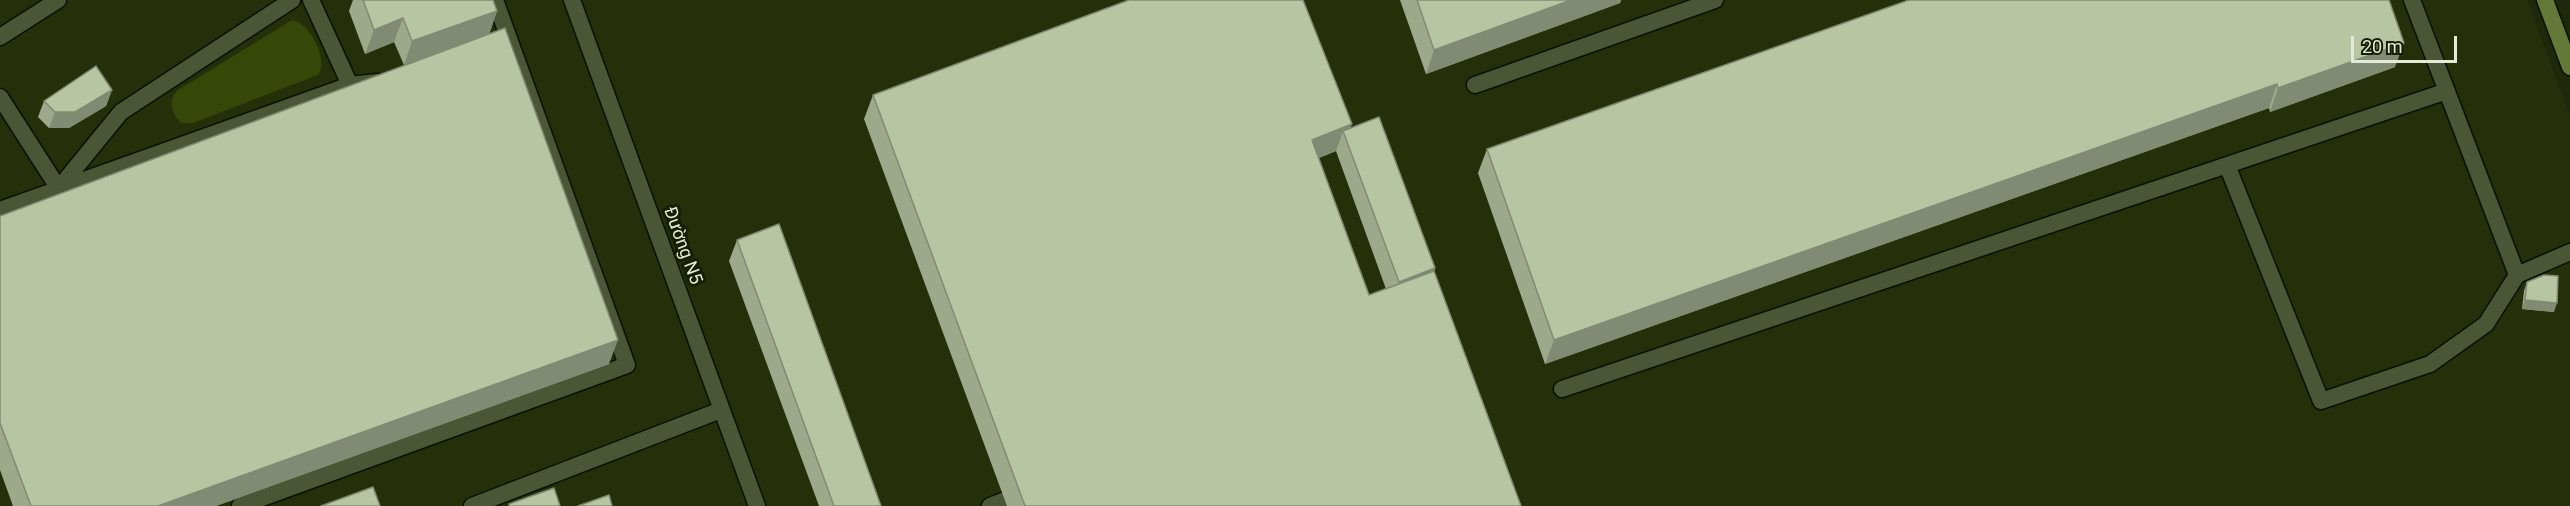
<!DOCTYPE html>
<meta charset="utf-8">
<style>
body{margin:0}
#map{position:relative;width:2570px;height:506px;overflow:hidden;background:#1f280b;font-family:Roboto,sans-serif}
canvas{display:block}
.scale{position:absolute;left:2351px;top:36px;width:106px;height:27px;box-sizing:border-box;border:3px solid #e3ead8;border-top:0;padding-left:8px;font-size:18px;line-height:21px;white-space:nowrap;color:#e3ead8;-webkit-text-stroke:4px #161f03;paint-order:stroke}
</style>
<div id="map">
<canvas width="2570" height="506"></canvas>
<div class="scale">20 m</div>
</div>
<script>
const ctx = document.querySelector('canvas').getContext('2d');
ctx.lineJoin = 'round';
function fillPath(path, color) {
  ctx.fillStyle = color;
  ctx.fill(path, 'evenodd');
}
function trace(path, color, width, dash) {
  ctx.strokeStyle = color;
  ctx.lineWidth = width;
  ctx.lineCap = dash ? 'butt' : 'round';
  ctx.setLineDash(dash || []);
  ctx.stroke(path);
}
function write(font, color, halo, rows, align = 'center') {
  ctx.font = font + ' Roboto,sans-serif';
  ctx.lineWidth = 6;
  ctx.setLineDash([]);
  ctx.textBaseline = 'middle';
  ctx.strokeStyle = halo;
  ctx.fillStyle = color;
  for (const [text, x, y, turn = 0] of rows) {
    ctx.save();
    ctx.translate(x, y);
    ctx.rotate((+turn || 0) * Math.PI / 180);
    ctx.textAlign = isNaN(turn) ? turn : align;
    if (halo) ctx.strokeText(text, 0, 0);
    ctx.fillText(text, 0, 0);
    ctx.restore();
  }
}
const built = new Path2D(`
 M 0,0 L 2527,0 L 2570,116 L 2570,506 L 0,506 Z`);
const green = new Path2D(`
 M 292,20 C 310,23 329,59 318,75 L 193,123 L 181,123 C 172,113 167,101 178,90 Z`);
const service = new Path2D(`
 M 311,0 L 350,85
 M 2412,0 L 2517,275
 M 1475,85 L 1715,0
 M 0,97 L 59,189
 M 2227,165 L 2321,401 L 2430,364 L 2486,324 L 2517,275 L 2570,252
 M 59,188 L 121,112 L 292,0
 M 0,210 L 350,85 L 377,82
 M 1562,389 L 2447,91
 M 240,506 L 627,365 L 495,0
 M 472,506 L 721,410
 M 990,506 L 1026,492`);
const minor = new Path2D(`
 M 572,0 L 757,506`);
const tertiary = new Path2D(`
 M 0,37 L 58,0`);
const secondary = new Path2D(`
 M 2545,0 L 2570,67`);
const wall = new Path2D(`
 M 353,0 L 493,0 L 497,11 L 489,34 L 609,364 L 216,506 L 13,506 L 0,470 L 0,216 L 444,51 L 404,65 L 394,42 L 365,54 L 349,11 Z
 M 1400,0 L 1621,0 L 1620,3 L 1426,74 Z
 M 2395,67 L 2270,112 L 2269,108 L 1545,364 L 1478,173 L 1487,149 Z
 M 112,90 L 106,106 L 69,128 L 49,128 L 38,117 L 44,101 Z
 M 873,95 L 1352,124 L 1350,128 L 1435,268 L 1434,272 L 1521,506 L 1007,506 L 864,119 ZM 1336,151 L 1386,289 L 1369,295 L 1319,158 Z
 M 737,240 L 881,506 L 819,506 L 729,261 Z
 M 2527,282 L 2554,312 L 2522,309 L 2524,291 Z`);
const shadedWall = new Path2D(`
 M 1571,0 L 1621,0 L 1620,3 L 1426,74 L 1434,50 Z
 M 497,11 L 489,35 L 404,65 L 412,41 Z
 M 403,18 L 394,42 L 365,54 L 374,30 Z
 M 2404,43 L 2395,67 L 2270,112 L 2278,88 Z
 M 2277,84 L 2269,108 L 1545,364 L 1554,340 Z
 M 112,90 L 106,106 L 69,128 L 49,128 L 55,112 Z
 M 1352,124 L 1346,139 L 1343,131 L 1336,151 L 1303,164 L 1312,140 Z
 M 1435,268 L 1428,289 L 1392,303 L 1399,282 Z
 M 2525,300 L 2557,303 L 2554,312 L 2522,309 Z
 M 618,340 L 609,364 L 216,506 L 158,506 Z`);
const building = new Path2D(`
 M 363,0 L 493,0 L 497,11 L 412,41 L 403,18 L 374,30 Z
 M 1129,0 L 1303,0 L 1352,124 L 1312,140 L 1369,295 L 1434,271 L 1521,506 L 1025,506 L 873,95 Z
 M 1417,0 L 1571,0 L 1434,50 Z
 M 1909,0 L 2389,0 L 2404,43 L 2278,88 L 2277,84 L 1554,340 L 1487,149 Z
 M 505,28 L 618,340 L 158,506 L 31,506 L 0,423 L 0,216 Z
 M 96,66 L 112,90 L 75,112 L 55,112 L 44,101 Z
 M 1379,117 L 1435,268 L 1399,282 L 1343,131 Z
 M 779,224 L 881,506 L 834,506 L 737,240 Z
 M 2544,275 L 2558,276 L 2557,303 L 2525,300 L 2527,282 Z
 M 373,487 L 380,506 L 321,506 Z
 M 554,488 L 560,506 L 509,506 L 509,504 Z
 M 609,495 L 612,506 L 578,506 Z`);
const streetNames = [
 ["Đường N5",682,246,70]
];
fillPath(built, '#252f0a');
fillPath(green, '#364707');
trace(service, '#091100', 19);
trace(minor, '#091100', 19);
trace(tertiary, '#091100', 19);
trace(secondary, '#091100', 19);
trace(service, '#4b5637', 16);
trace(minor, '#4b5637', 16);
trace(tertiary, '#4b5637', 16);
trace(secondary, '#647838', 16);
fillPath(wall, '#9ea98c');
fillPath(shadedWall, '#818a72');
fillPath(building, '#b8c5a3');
trace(building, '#818a72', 1.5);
write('18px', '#e3ead8', '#161f03', streetNames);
</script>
